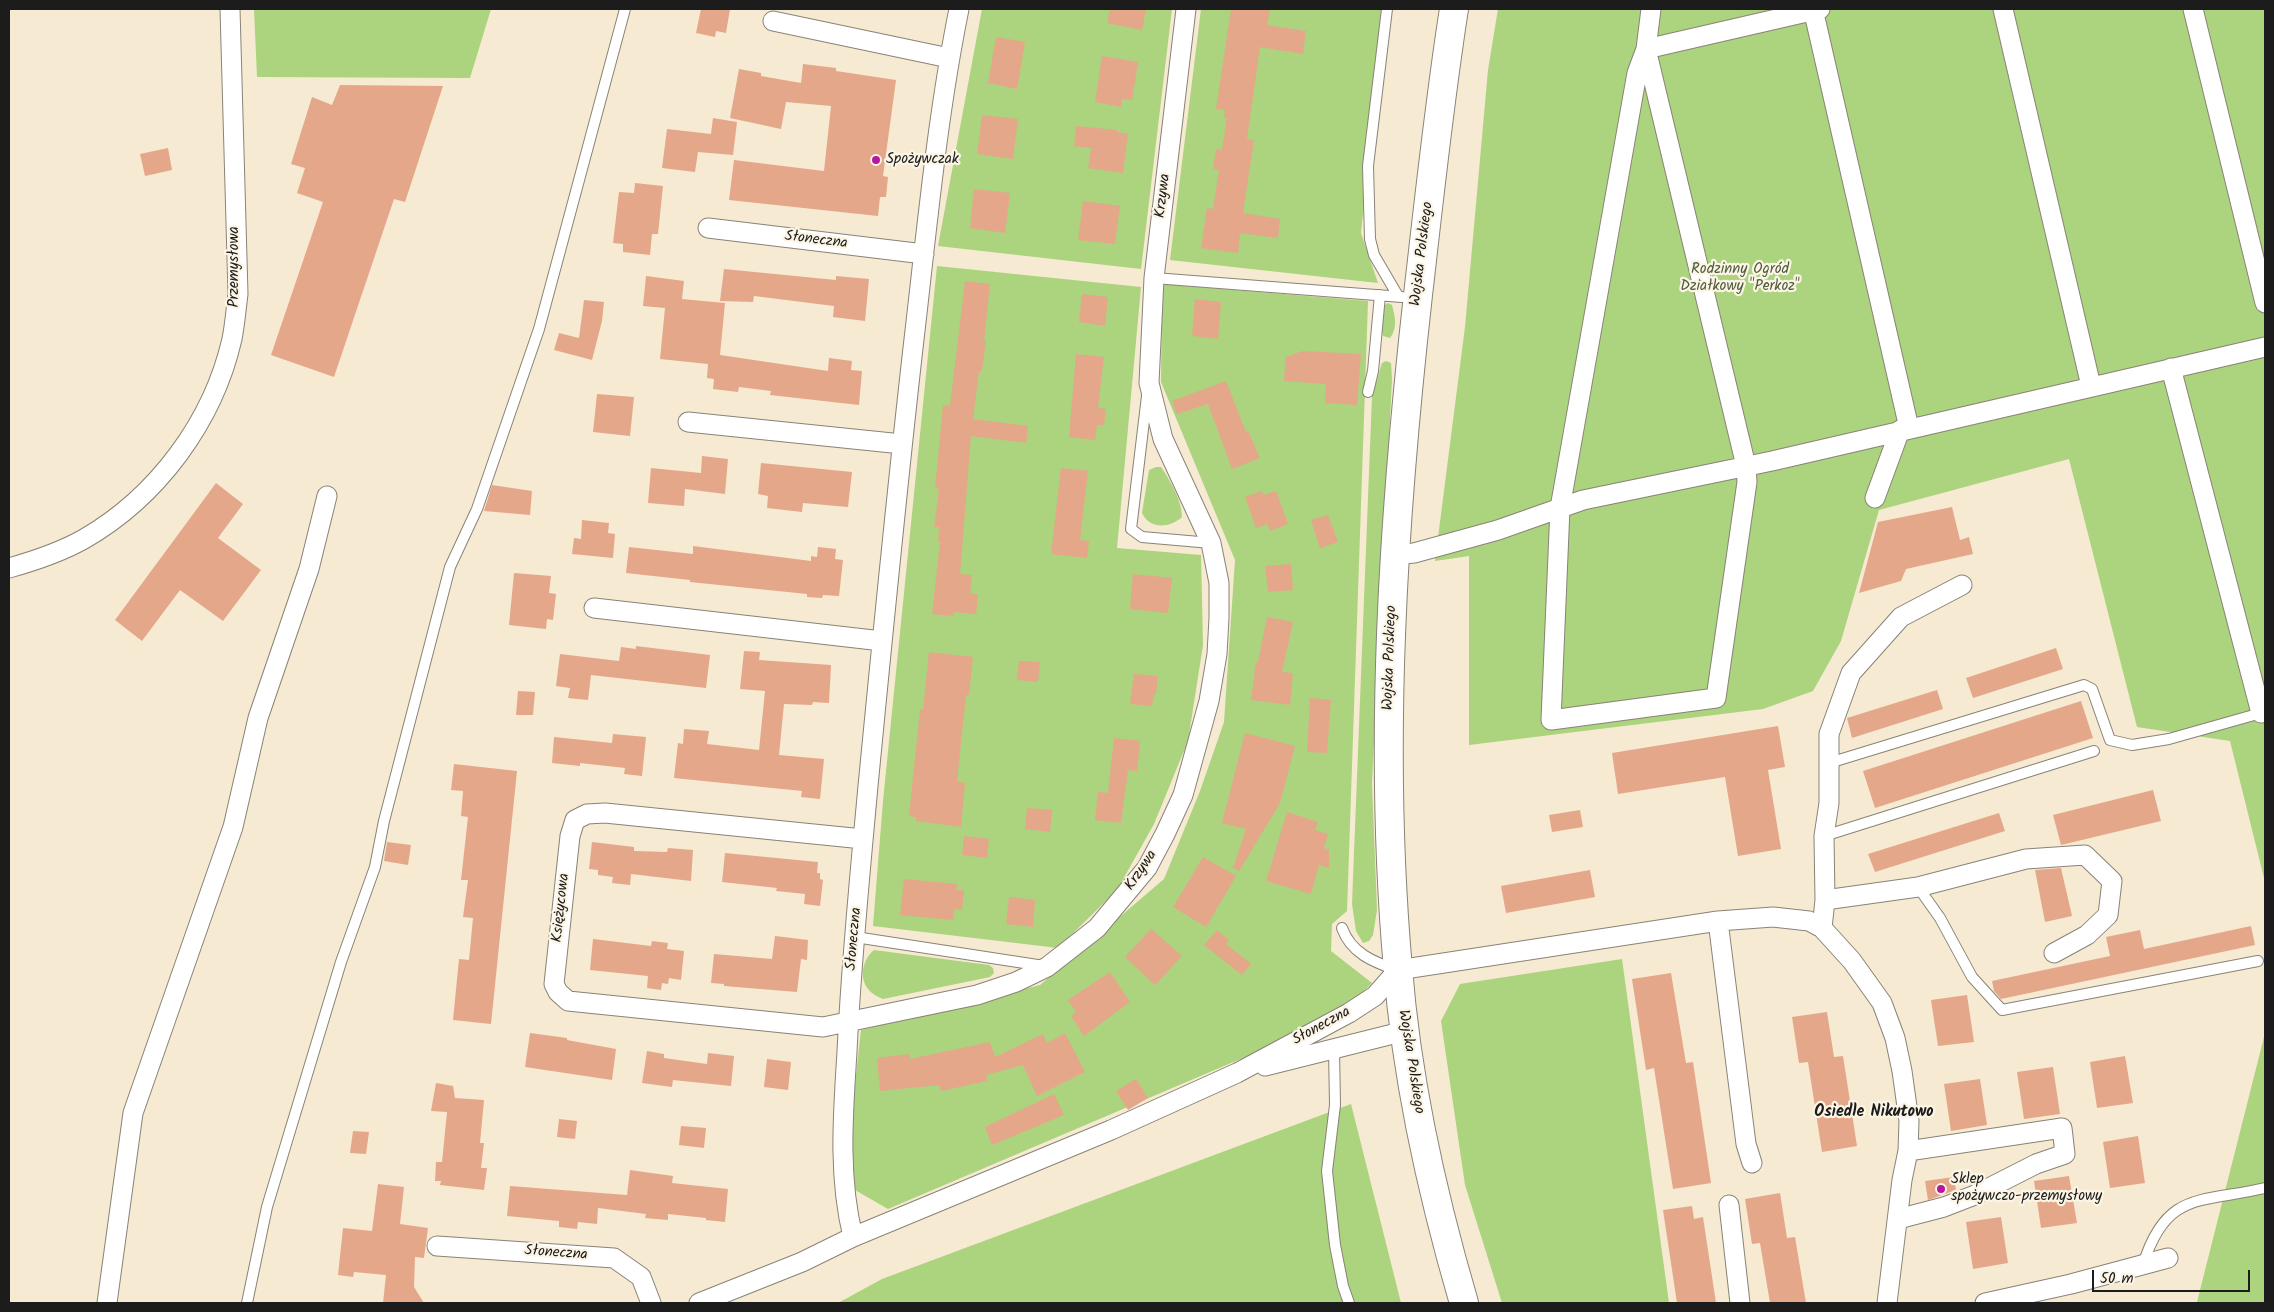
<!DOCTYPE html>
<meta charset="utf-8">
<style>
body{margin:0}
#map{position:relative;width:2274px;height:1312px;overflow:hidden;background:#f6ead2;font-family:Kalam,sans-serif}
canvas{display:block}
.frame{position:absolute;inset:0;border:10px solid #1c1c1c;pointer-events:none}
.scale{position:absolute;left:2092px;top:1270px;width:158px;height:22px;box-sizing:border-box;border:2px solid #1c1c1c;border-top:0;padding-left:6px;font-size:15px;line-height:18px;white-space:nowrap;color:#1c1c1c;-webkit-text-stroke:4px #fcf5e5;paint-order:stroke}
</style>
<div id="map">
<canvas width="2274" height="1312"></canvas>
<div class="frame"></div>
<div class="scale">50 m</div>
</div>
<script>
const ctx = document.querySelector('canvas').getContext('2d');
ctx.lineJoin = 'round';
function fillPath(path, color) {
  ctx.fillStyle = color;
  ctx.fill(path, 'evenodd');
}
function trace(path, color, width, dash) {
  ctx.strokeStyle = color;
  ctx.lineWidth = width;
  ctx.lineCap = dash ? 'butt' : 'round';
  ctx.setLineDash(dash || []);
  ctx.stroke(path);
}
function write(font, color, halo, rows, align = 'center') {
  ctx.font = font + ' Kalam,sans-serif';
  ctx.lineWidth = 4.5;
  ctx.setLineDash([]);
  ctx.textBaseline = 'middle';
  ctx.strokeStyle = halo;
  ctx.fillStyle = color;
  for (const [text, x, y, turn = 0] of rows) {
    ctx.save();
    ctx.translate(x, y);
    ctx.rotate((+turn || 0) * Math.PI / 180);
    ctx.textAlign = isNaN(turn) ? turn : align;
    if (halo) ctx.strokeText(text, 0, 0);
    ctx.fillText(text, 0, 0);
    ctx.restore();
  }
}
const green = new Path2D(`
 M 254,9 L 491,9 L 470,78 L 257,77 Z
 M 982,9 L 1172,9 L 1141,269 L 938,246 Z
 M 1201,9 L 1384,9 L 1361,233 L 1378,283 L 1170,260 Z
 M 1498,9 L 2265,9 L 2265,882 L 2230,741 L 2137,727 L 2069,459 L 1879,510 L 1841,641 L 1813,691 L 1763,709 L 1469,745 L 1469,556 L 1435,561 L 1465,327 L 1488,70 Z
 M 937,266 L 1141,287 L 1117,548 L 1201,555 L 1203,645 L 1188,741 L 1154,824 L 1117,890 L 1058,948 L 873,926 L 883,801 Z
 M 1162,284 L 1368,301 L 1347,911 L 1332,924 L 1331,951 L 1372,983 L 1351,1004 L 1264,1049 L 888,1209 L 855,1190 L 851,1119 L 861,1030 L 1040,985 L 1164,879 L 1200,791 L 1224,722 L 1235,560 L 1161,382 Z
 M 1388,303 L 1392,305 C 1395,317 1398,328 1390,338 L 1383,336 L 1381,326 L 1383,306 Z
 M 1386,361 L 1391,363 L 1392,379 L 1372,783 L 1377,910 L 1373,935 L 1369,941 L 1363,943 L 1356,931 L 1352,904 L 1372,396 L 1382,363 Z
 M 1156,467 L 1161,467 C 1170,480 1182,501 1182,517 C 1170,528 1150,530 1142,513 L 1149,470 Z
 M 874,950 L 989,965 L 993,968 L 994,973 L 990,977 L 883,999 C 878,997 872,994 869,990 C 858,978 863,959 874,950 Z
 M 1622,959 L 1669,1303 L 1502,1303 L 1465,1185 L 1441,1021 L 1460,984 Z
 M 2265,1033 L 2265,1303 L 2197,1303 L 2198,1298 Z
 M 1351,1104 L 1401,1303 L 838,1303 L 882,1279 Z`);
const building = new Path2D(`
 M 701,9 L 730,9 L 726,33 L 716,31 L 715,37 L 696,33 Z
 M 1110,9 L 1146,9 L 1142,30 L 1107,23 Z
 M 1231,9 L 1270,9 L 1267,25 L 1306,31 L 1303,54 L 1260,47 L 1247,139 L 1254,140 L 1243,213 L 1280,219 L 1278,238 L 1240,233 L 1238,253 L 1201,248 L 1207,208 L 1213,209 L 1219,170 L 1213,169 L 1216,149 L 1222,150 L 1227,118 L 1224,118 L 1225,110 L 1216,109 Z
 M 996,37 L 1025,42 L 1017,89 L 988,83 Z
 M 1102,56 L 1138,62 L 1132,100 L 1122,99 L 1121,107 L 1095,102 Z
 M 803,64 L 836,68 L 836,71 L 896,80 L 883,176 L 888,177 L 886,197 L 880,197 L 878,216 L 729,200 L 734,160 L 824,171 L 831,106 L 786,102 L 781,129 L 730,118 L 739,69 L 761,73 L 761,76 L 801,83 Z
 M 340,85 L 443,86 L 405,202 L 394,199 L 334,377 L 271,355 L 323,202 L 297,193 L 305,168 L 291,164 L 312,97 L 332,105 Z
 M 982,115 L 1018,119 L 1013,159 L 977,154 Z
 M 713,118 L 737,122 L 733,155 L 698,152 L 695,172 L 662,168 L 667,129 L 711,134 Z
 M 1076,126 L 1117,130 L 1117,132 L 1128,134 L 1123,173 L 1088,168 L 1091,148 L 1074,146 Z
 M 168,148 L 172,170 L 145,176 L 140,154 Z
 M 635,183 L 663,186 L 658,234 L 652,234 L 650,255 L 623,252 L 623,244 L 613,243 L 619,192 L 634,193 Z
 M 974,189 L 1010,193 L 1005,233 L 970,228 Z
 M 1083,201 L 1120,206 L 1115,244 L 1078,240 Z
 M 724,269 L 836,280 L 836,276 L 869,279 L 865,321 L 833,317 L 834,306 L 754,296 L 753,302 L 720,301 Z
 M 646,276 L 684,281 L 682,299 L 725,303 L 720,355 L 828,371 L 829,358 L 852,361 L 851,370 L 862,371 L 859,405 L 770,395 L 771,391 L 739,387 L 738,392 L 713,389 L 714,379 L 707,378 L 708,364 L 660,359 L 665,308 L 643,306 Z
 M 965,281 L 990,284 L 984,341 L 986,341 L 982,371 L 979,371 L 973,419 L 1028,426 L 1026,443 L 971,436 L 960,574 L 972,575 L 970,593 L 978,594 L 976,614 L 954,612 L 954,616 L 932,614 L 940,542 L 938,542 L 939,527 L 934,527 L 939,489 L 935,488 L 943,405 L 950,406 Z
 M 1082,294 L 1108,297 L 1105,326 L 1079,322 Z
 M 1195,299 L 1221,302 L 1218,339 L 1192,336 Z
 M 584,300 L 604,302 L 602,321 L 592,360 L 554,350 L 559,333 L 579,338 Z
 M 1303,351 L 1361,354 L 1357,405 L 1325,403 L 1326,384 L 1284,381 L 1286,357 Z
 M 1076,354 L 1104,357 L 1098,408 L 1106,409 L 1104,425 L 1097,425 L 1095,440 L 1069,437 Z
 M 1226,381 L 1246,432 L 1248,431 L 1260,458 L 1232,469 L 1208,404 L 1177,414 L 1172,401 Z
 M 597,394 L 634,397 L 630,436 L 593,432 Z
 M 702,456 L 728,459 L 725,494 L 685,489 L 684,506 L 648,503 L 651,468 L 701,473 Z
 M 761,463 L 852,472 L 848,507 L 803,503 L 802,512 L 767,508 L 768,496 L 758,494 Z
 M 1061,468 L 1088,471 L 1080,540 L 1089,541 L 1087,558 L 1051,554 Z
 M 216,483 L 243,504 L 218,538 L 261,570 L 223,621 L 180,590 L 142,641 L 115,620 Z
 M 492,485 L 532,491 L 530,515 L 484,511 Z
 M 1262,491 L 1263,495 L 1276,491 L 1288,524 L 1270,531 L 1267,524 L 1256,528 L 1245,497 Z
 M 1952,507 L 1960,540 L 1969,537 L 1973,554 L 1906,569 L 1901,581 L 1859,593 L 1878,522 Z
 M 1328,515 L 1338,542 L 1320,548 L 1311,520 Z
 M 582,520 L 609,523 L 608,533 L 615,534 L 613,558 L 572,554 L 574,538 L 581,539 Z
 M 693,546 L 811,561 L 811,556 L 817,557 L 818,547 L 836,549 L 835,559 L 843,560 L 839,596 L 823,595 L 822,598 L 807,597 L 807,594 L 690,582 L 690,580 L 626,573 L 629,547 L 693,554 Z
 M 1291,564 L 1293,590 L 1268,592 L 1265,566 Z
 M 514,573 L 551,576 L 549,593 L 556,594 L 553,620 L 547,619 L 546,629 L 509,625 Z
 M 1133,574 L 1172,578 L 1168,613 L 1130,609 Z
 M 1267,617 L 1293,622 L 1282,672 L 1293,673 L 1290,705 L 1251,700 L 1256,662 L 1258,662 Z
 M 636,646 L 710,655 L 706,688 L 591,675 L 588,700 L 568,698 L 570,688 L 556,686 L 560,654 L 619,661 L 621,647 L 636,649 Z
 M 2056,648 L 2063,669 L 1973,698 L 1966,678 Z
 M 744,651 L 760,652 L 759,660 L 831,665 L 829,703 L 813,702 L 812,705 L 784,704 L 779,755 L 824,759 L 820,799 L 801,797 L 802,791 L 674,778 L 678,743 L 683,744 L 684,729 L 709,731 L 707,744 L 759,750 L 765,691 L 740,689 Z
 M 929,652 L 973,657 L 969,695 L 966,695 L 957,781 L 965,783 L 961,827 L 916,821 L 916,817 L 909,816 L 920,710 L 923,710 Z
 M 1019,661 L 1040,662 L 1038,682 L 1017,680 Z
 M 1134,674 L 1158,676 L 1156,694 L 1154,694 L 1152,706 L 1130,704 Z
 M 1937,690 L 1943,709 L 1852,738 L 1847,718 Z
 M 518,691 L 535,692 L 533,715 L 516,715 Z
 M 1310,698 L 1331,700 L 1327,753 L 1307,752 Z
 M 2081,701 L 2093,738 L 1875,808 L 1863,771 Z
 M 1778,726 L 1785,767 L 1768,770 L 1781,849 L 1738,856 L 1725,777 L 1618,794 L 1612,753 Z
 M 1245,733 L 1295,746 L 1280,803 L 1239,871 L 1233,868 L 1246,829 L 1222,823 Z
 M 613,734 L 646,737 L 642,776 L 624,774 L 625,768 L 580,763 L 580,766 L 552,763 L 554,737 L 612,743 Z
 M 1114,738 L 1140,741 L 1137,771 L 1128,770 L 1121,823 L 1095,820 L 1098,792 L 1108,793 Z
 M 454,764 L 517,771 L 491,1024 L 453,1020 L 459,959 L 469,960 L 473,918 L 463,917 L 468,880 L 461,880 L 468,817 L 461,816 L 463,791 L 451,790 Z
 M 2153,790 L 2161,821 L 2061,845 L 2053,815 Z
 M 1027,808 L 1052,810 L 1050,832 L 1025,829 Z
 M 1580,810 L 1583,827 L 1552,832 L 1549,815 Z
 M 1287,812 L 1318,822 L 1315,830 L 1328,834 L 1324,848 L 1329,850 L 1329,868 L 1319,865 L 1311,894 L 1266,881 Z
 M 1999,813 L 2005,831 L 1875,872 L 1868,854 Z
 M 964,836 L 989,839 L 987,858 L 962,855 Z
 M 387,842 L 411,845 L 408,865 L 384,861 Z
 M 592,842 L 634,847 L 634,851 L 667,852 L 668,848 L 693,850 L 691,881 L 631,874 L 630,885 L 612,883 L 613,877 L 598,875 L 598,870 L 589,869 Z
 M 725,853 L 818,862 L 817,873 L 820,873 L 820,879 L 823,880 L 820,906 L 804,904 L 805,894 L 776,891 L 777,888 L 722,882 Z
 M 1203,857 L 1236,876 L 1206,927 L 1173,907 Z
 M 2061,868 L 2072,916 L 2045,922 L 2035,870 Z
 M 1590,870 L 1595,897 L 1506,913 L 1501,886 Z
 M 904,879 L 957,884 L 956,890 L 964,890 L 962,910 L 954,909 L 953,920 L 900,915 Z
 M 1009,897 L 1035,900 L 1033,927 L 1006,924 Z
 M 2251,926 L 2255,945 L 2001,999 L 1994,991 L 1992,981 L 2110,956 L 2106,937 L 2140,930 L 2144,949 Z
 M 1151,929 L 1182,956 L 1155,985 L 1125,957 Z
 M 1217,930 L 1229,940 L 1226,944 L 1251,964 L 1242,975 L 1204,945 Z
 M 775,936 L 808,940 L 807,960 L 801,959 L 797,992 L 724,986 L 724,984 L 711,983 L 714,954 L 772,959 Z
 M 593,939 L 651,946 L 652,941 L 668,943 L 667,949 L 684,951 L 681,980 L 669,978 L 668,984 L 662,983 L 661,990 L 647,988 L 648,976 L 590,970 Z
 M 1110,972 L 1130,1002 L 1084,1036 L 1071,1016 L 1076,1012 L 1068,1000 Z
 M 1671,973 L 1686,1063 L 1693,1062 L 1711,1183 L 1673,1189 L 1654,1068 L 1646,1070 L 1632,979 Z
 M 1967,995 L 1974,1042 L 1938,1046 L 1931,1000 Z
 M 1827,1012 L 1834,1057 L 1843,1056 L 1857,1146 L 1822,1152 L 1808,1062 L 1799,1063 L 1792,1017 Z
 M 530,1033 L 567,1038 L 567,1040 L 616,1049 L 612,1080 L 525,1067 Z
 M 1065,1033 L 1085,1072 L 1037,1096 L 1023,1065 L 986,1075 L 987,1081 L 941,1091 L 939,1085 L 880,1091 L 877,1058 L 910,1054 L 910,1059 L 990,1042 L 995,1057 L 1043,1034 L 1047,1043 Z
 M 647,1051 L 664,1054 L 664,1058 L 707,1064 L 708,1053 L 734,1056 L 731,1086 L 673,1080 L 672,1087 L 642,1083 Z
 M 2125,1056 L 2133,1103 L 2097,1108 L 2090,1062 Z
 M 767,1059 L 791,1062 L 788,1090 L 764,1087 Z
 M 2053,1067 L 2060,1114 L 2024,1119 L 2017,1072 Z
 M 1136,1079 L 1148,1098 L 1128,1110 L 1116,1091 Z
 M 1980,1079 L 1987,1125 L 1951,1131 L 1944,1084 Z
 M 436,1083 L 453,1086 L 455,1098 L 484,1100 L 480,1143 L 484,1143 L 481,1168 L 487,1168 L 484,1190 L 440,1185 L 441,1181 L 435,1181 L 436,1162 L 442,1162 L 447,1112 L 431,1111 Z
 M 1054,1094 L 1064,1115 L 992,1145 L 985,1127 Z
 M 559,1119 L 577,1121 L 575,1139 L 557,1137 Z
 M 681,1126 L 706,1128 L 704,1148 L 679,1145 Z
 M 353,1131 L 369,1132 L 366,1154 L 350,1153 Z
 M 2138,1136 L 2145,1183 L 2110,1188 L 2103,1142 Z
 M 630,1170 L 673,1176 L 672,1183 L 728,1189 L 725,1222 L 706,1220 L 706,1218 L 668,1214 L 668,1220 L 645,1218 L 646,1214 L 598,1208 L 597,1224 L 578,1222 L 577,1229 L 559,1227 L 559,1221 L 507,1216 L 510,1186 L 627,1195 Z
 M 2069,1176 L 2077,1223 L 2041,1228 L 2034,1181 Z
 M 1954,1177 L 1956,1190 L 1928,1200 L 1925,1181 Z
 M 378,1184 L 404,1187 L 400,1224 L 428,1228 L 424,1258 L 415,1257 L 414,1287 L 424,1303 L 383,1303 L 386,1275 L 354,1272 L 353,1277 L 338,1275 L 343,1228 L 372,1231 Z
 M 1780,1193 L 1787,1238 L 1795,1237 L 1806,1303 L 1770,1303 L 1760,1243 L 1752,1244 L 1745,1199 Z
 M 1692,1206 L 1694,1219 L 1703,1217 L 1716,1303 L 1677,1303 L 1663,1210 Z
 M 2001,1217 L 2008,1263 L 1973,1269 L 1966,1222 Z`);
const lane = new Path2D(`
 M 1387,9 L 1368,166 L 1370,239 L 1374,255 L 1398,296
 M 1154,278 L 1402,297
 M 1368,392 L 1373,371 L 1380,295
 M 1147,396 L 1131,529 L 1142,537 L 1211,543
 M 1829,763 L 2084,685 L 2092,689 L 2110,740 L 2132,745 L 2169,739 L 2261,713
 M 1824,836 L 2094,751
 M 1918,887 L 1940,918 L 1972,977 L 2002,1010 L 2258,961
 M 1342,928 C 1351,953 1373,962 1397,970
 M 855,937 L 1044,966
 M 1334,1049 L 1335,1105 L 1327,1171 L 1335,1245 L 1343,1286 L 1349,1303
 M 2143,1265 C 2166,1190 2202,1203 2265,1188
 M 247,1303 L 267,1207 L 341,962 L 375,867 L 384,821 L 450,567 L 477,509 L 539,329 L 625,9`);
const street = new Path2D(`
 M 1813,9 L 1909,428
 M 2003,9 L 2091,386
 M 2193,9 L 2265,303
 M 773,21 L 949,58
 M 1646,49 L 1746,466 L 1747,482 L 1716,698 L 1551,720 L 1560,508 L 1637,73 L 1646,49 L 1651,9
 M 1646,49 L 1820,9
 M 708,228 L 924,254
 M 2171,368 L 2261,713
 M 688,422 L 902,444
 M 1875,498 L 1900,430
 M 1395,555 L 1414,553 L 1498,530 L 1583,500 L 1772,461 L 2265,347
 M 9,568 C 34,561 61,552 84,539 C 157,497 213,422 232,339 C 235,324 236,309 238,294 L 230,9
 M 594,608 L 882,641
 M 863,839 L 605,813 L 587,814 L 575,820 L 570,836 L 554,984 L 558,992 L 568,1001 L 823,1027 L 977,995 L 1016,982 L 1047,967 L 1097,928 L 1147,868 L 1165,834 L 1183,795 L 1209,701 L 1217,654 L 1219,618 L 1219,583 L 1211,543 L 1163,439 L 1149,383 L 1154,278 L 1186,9
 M 1825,900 L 1918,887 L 2026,859 L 2085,855 L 2112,881 L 2108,915 L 2087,935 L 2054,953
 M 1718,921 L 1746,1144 L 1752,1163
 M 1822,928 L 1825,900 L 1824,836 L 1829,803 L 1829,734 L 1851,673 L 1901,617 L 1962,585
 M 1265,1066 L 1405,1031
 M 1729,1205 L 1740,1303
 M 1898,1219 L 1944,1207 L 1975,1195 L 2036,1164 L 2065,1154 L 2062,1128 L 1908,1151
 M 853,1237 C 838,1176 843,1115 847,1052 C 851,963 860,874 868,786 C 883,631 898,477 916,322 C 928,217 938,113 959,9
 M 437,1246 L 614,1258 L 641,1277 L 651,1303
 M 107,1303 L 133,1113 L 233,827 L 258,718 L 309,569 L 327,496
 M 699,1303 L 802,1262 L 853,1237 L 1111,1130 L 1237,1073 L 1349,1013 L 1375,996 L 1398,970 L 1718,921 L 1773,917 L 1809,921 L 1822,928 L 1852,961 L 1882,1003 L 1895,1038 L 1902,1071 L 1909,1121 L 1908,1151 L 1902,1180 L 1887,1303
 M 1985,1303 L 2071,1284 L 2168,1258`);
const secondary = new Path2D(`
 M 1454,9 C 1439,104 1429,200 1418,295 C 1393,518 1378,745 1398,969 C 1407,1083 1432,1194 1464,1303`);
const markers = [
 [876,160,5,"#b5179e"],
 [1941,1189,5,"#b5179e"]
];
const poiNames = [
 ["Spożywczak",886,160],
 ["Sklep",1951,1180],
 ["spożywczo-przemysłowy",1951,1197]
];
const streetNames = [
 ["Krzywa",1164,196,-83],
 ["Słoneczna",816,241,7],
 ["Wojska Polskiego",1423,254,-83],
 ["Przemysłowa",235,267,-90],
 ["Wojska Polskiego",1391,658,-88],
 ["Krzywa",1142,871,-56],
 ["Księżycowa",562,908,-84],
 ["Słoneczna",855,939,-85],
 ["Słoneczna",1322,1027,-29],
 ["Wojska Polskiego",1410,1062,81],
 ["Słoneczna",556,1254,4]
];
const parkNames = [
 ["Rodzinny Ogród",1740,270],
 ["Działkowy \"Perkoz\"",1740,287]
];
const neighbourhoodNames = [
 ["Osiedle Nikutowo",1874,1113]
];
fillPath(green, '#acd37d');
fillPath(building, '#e5a789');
trace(lane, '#898377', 12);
trace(street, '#898377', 21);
trace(secondary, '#898377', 30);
trace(lane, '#fff', 10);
trace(street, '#fff', 19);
trace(secondary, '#fff', 28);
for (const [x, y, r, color] of markers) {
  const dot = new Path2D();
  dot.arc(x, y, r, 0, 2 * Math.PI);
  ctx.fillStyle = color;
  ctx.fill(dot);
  trace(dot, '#fcf5e5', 2);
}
write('15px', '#1c1c1c', '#fcf5e5', poiNames, 'left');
write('15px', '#1c1c1c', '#fcf5e5', streetNames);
write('15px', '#4e5c3e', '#fcf5e5', parkNames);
write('bold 16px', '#1c1c1c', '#fcf5e5', neighbourhoodNames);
</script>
